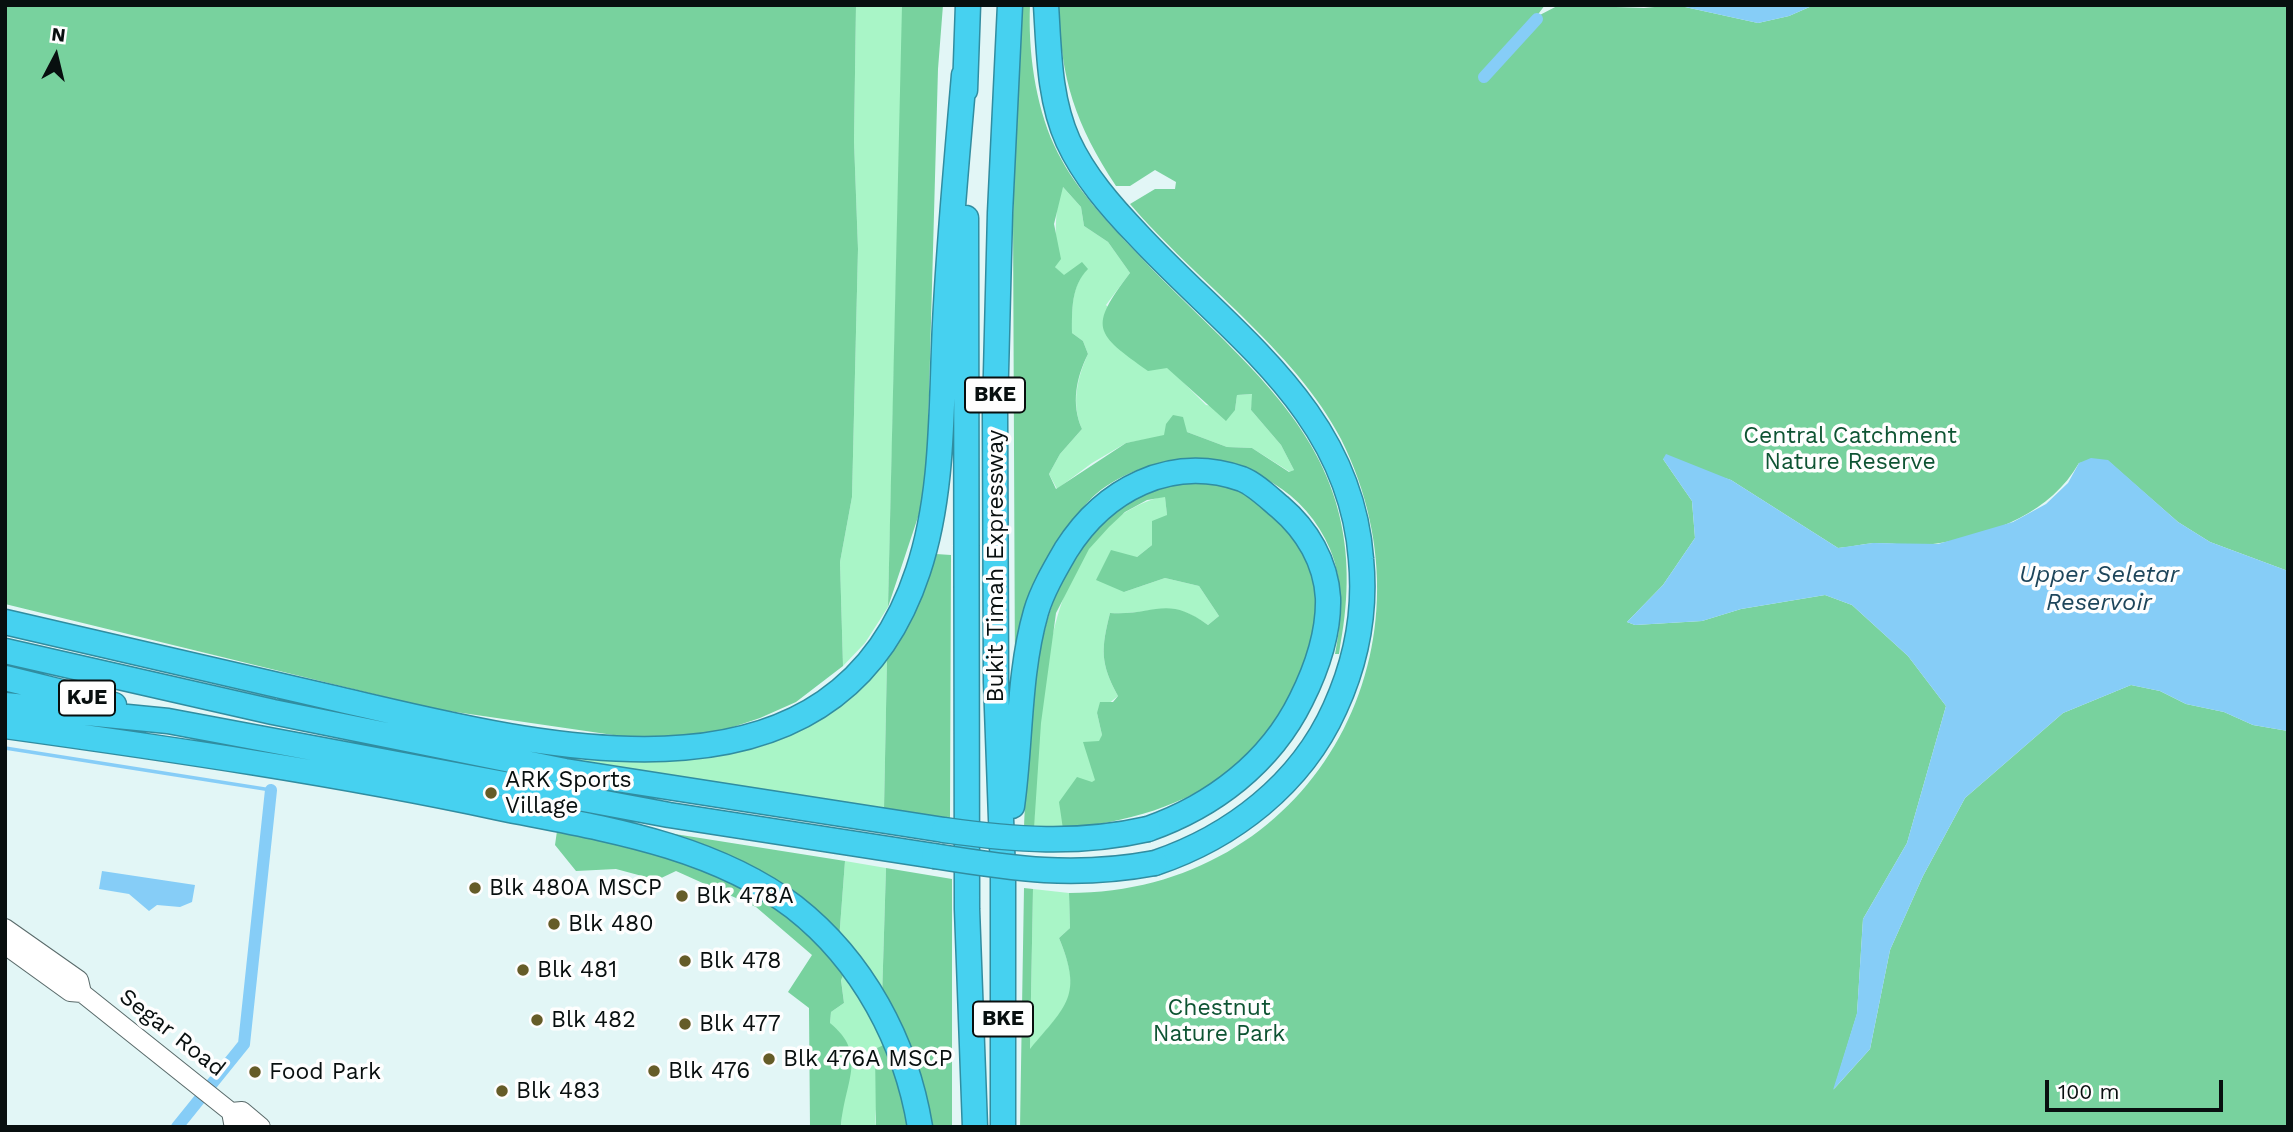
<!DOCTYPE html>
<style>
body{margin:0}
#map{position:relative;width:2293px;height:1132px;overflow:hidden;background:#e2f6f6;font-family:"Work Sans",sans-serif}
canvas{display:block}
.frame{position:absolute;inset:0;border:7px solid #080f0f;pointer-events:none}
.north{position:absolute;left:21px;top:21px;width:70px;height:70px;-webkit-text-stroke:5px #fefefe;paint-order:stroke;rotate:7deg;font-size:19px;font-weight:700;line-height:28px;text-align:center;color:#080f0f}
.north::after{content:'';display:block;margin:auto;width:24px;height:32px;background:#080f0f;clip-path:polygon(50% 0,100% 100%,50% 72%,0 100%)}
.scale{position:absolute;left:2045px;top:1080px;width:178px;height:32px;box-sizing:border-box;border:4px solid #080f0f;border-top:0;padding-left:9px;font-size:21px;line-height:24px;white-space:nowrap;color:#080f0f;-webkit-text-stroke:5px #fefefe;paint-order:stroke}
</style>
<div id="map">
<canvas width="2293" height="1132"></canvas>
<div class="frame"></div>
<div class="north">N</div>
<div class="scale">100 m</div>
</div>
<script>
const ctx = document.querySelector('canvas').getContext('2d');
ctx.lineJoin = 'round';
function fillPath(path, color) {
  ctx.fillStyle = color;
  ctx.fill(path, 'evenodd');
}
function trace(path, color, width, dash) {
  ctx.strokeStyle = color;
  ctx.lineWidth = width;
  ctx.lineCap = dash ? 'butt' : 'round';
  ctx.setLineDash(dash || []);
  ctx.stroke(path);
}
function write(font, color, halo, rows, align = 'center') {
  ctx.font = font + ' "Work Sans",sans-serif';
  ctx.lineWidth = 7;
  ctx.setLineDash([]);
  ctx.textBaseline = 'middle';
  ctx.strokeStyle = halo;
  ctx.fillStyle = color;
  for (const [text, x, y, turn = 0] of rows) {
    ctx.save();
    ctx.translate(x, y);
    ctx.rotate((+turn || 0) * Math.PI / 180);
    ctx.textAlign = isNaN(turn) ? turn : align;
    if (halo) ctx.strokeText(text, 0, 0);
    ctx.fillText(text, 0, 0);
    ctx.restore();
  }
}
const green = new Path2D(`
 M 856,5 L 902,5 L 902,46 L 888,607 L 865,643 L 843,666 L 840,562 L 852,497 L 858,249 L 854,141 Z
 M 1062,186 L 1081,207 L 1084,226 L 1108,242 L 1130,273 L 1106,305 L 1206,405 L 1235,410 L 1237,395 L 1253,394 L 1251,410 L 1281,445 L 1294,470 L 1290,472 L 1252,448 L 1227,447 L 1187,432 L 1126,443 L 1092,463 L 1057,489 L 1049,474 L 1060,454 L 1082,429 C 1071,404 1077,378 1088,354 L 1083,341 L 1072,333 C 1072,310 1071,286 1087,269 L 1064,276 L 1055,267 C 1057,238 1053,214 1062,186 Z
 M 1165,496 L 1167,515 L 1152,545 L 1137,557 L 1124,592 L 1165,578 L 1199,586 L 1219,616 L 1208,625 C 1167,596 1154,616 1110,613 C 1101,649 1100,663 1118,696 L 1097,713 L 1102,735 L 1095,780 L 1063,829 L 1034,828 C 1041,724 1034,526 1165,496 Z
 M 887,659 L 884,809 L 573,763 L 573,759 C 702,766 797,764 887,659 Z
 M 845,861 L 886,868 L 882,998 L 839,940 Z
 M 1033,889 L 1069,893 L 1070,928 L 1059,938 C 1084,998 1067,1005 1030,1050 Z
 M 844,973 C 854,986 884,1030 885,1045 C 888,1066 873,1099 876,1127 L 841,1127 L 842,1102 L 830,1023 L 831,1012 L 844,1003 L 841,979 Z`);
const forest = new Path2D(`
 M 5,5 L 856,5 L 854,141 L 858,249 L 852,497 L 840,562 L 843,666 L 796,702 L 760,718 L 724,730 L 682,737 L 627,737 L 435,709 L 5,604 Z
 M 902,5 L 943,5 L 938,69 L 927,467 L 922,505 L 888,607 Z
 M 1021,5 L 1030,5 C 1028,50 1035,103 1054,145 C 1072,184 1101,215 1130,246 C 1252,377 1381,448 1339,654 L 1335,654 C 1342,619 1344,583 1330,549 C 1292,458 1170,433 1096,494 C 1054,530 1033,625 1015,678 L 1013,215 ZM 1063,187 L 1081,207 L 1084,226 L 1108,242 L 1130,273 C 1088,328 1095,333 1148,371 L 1167,368 L 1226,421 L 1235,410 L 1237,395 L 1252,394 L 1251,410 L 1281,445 L 1294,470 L 1289,472 L 1252,448 L 1227,447 L 1187,432 L 1183,417 L 1173,415 L 1166,424 L 1164,435 L 1126,443 L 1056,489 L 1049,474 L 1060,454 L 1082,429 C 1071,404 1076,378 1088,354 L 1083,341 L 1072,333 C 1072,310 1071,286 1088,269 L 1082,262 L 1064,275 L 1055,267 L 1061,259 L 1054,224 Z
 M 1059,5 L 1545,5 L 1536,17 L 1559,5 L 1644,8 L 1676,5 L 1758,23 L 1789,16 L 1814,5 L 2288,5 L 2288,571 L 2210,542 L 2178,522 L 2107,460 L 2079,463 C 2051,512 1995,534 1940,543 C 1919,547 1897,543 1875,543 C 1863,544 1850,547 1838,548 L 1731,480 L 1663,459 L 1692,501 L 1695,538 L 1663,585 L 1627,622 L 1635,625 L 1702,621 L 1741,609 L 1825,595 L 1852,605 L 1908,656 L 1946,706 L 1907,843 L 1863,919 L 1857,1014 L 1834,1089 L 1870,1049 L 1890,950 L 1923,876 L 1965,798 L 2063,713 L 2131,685 L 2160,691 L 2186,704 L 2224,712 L 2253,725 L 2288,731 L 2288,1127 L 1020,1127 L 1024,888 L 1033,889 L 1030,1049 C 1067,1005 1083,996 1059,938 L 1070,928 L 1069,893 C 1309,893 1447,651 1341,439 C 1296,351 1195,280 1130,204 L 1155,189 L 1175,189 L 1176,182 L 1155,170 L 1130,186 L 1116,186 C 1076,125 1060,79 1059,5 Z
 M 1185,482 C 1204,482 1224,484 1242,491 C 1281,508 1311,554 1318,594 C 1319,602 1316,612 1315,620 C 1307,674 1280,733 1236,767 C 1184,807 1127,822 1063,829 L 1059,802 L 1077,777 L 1092,782 L 1095,780 L 1083,742 L 1099,741 L 1102,735 L 1097,713 L 1100,702 L 1113,702 L 1118,696 C 1100,663 1101,649 1110,613 C 1155,616 1166,594 1208,625 L 1219,616 L 1199,586 L 1165,578 L 1124,592 L 1096,580 L 1111,550 L 1137,557 L 1152,545 L 1152,521 L 1167,515 L 1165,497 L 1147,500 L 1125,512 L 1109,527 L 1089,549 L 1056,613 L 1041,723 L 1034,828 L 1024,827 C 1031,717 1027,555 1138,493 C 1151,486 1170,485 1185,482 Z
 M 936,554 L 951,555 L 950,818 L 884,809 L 887,659 L 920,601 Z
 M 637,828 L 845,861 L 839,940 Z
 M 557,831 C 673,856 767,875 844,973 L 841,980 L 844,1003 L 831,1012 L 830,1023 C 869,1055 844,1082 841,1127 L 810,1127 L 809,1008 L 788,992 L 812,955 L 756,907 L 676,871 L 657,880 L 616,869 L 576,871 L 555,845 Z
 M 886,868 L 952,879 L 952,1127 L 925,1127 L 882,998 Z
 M 886,1044 L 911,1127 L 876,1127 L 875,1049 Z`);
const water = new Path2D(`
 M 1676,5 L 1814,5 L 1789,16 L 1758,23 Z
 M 1666,454 L 1731,480 L 1838,548 L 1873,543 L 1938,544 L 2013,522 L 2046,504 L 2068,483 L 2079,463 L 2091,458 L 2108,460 L 2178,522 L 2210,542 L 2288,571 L 2288,731 L 2253,725 L 2224,712 L 2186,704 L 2160,691 L 2131,685 L 2063,713 L 1965,798 L 1923,876 L 1890,950 L 1870,1049 L 1833,1090 L 1857,1013 L 1863,919 L 1907,843 L 1946,706 L 1908,656 L 1852,605 L 1825,595 L 1741,609 L 1702,621 L 1635,625 L 1627,622 L 1663,585 L 1695,538 L 1692,501 L 1663,459 Z
 M 102,871 L 195,885 L 192,902 L 180,907 L 157,905 L 149,911 L 129,894 L 99,889 Z`);
const stream = new Path2D(`
 M 5,748 L 271,790`);
const canal = new Path2D(`
 M 1484,77 L 1537,19
 M 177,1127 L 244,1044 L 271,790`);
const tertiary = new Path2D(`
 M 5,928 L 79,980 L 82,993
 M 5,945 L 70,992 L 82,993 L 231,1112 L 233,1123 L 238,1127
 M 231,1112 L 242,1111 L 261,1127`);
const motorway = new Path2D(`
 M 1046,5 C 1049,51 1049,99 1068,141 C 1084,176 1111,207 1138,235 C 1231,335 1350,410 1361,559 C 1366,611 1357,660 1335,708 C 1301,784 1232,837 1155,863
 M 965,90 L 968,5
 M 966,218 L 967,909 L 975,1127
 M 5,622 C 113,647 221,672 329,697 C 525,742 832,832 918,571 C 944,493 941,406 945,324 C 949,241 957,158 964,75
 M 5,651 L 273,712 L 565,771 L 944,830
 M 5,678 L 114,705
 M 5,705 L 168,721 L 669,815 L 934,856
 M 5,726 C 171,749 336,773 500,808 C 600,828 711,844 794,907 C 863,961 906,1042 920,1127
 M 1012,806 C 1021,742 1018,675 1036,612 C 1042,591 1055,569 1066,550 C 1104,490 1170,454 1242,479 C 1255,484 1269,498 1280,507 C 1307,530 1326,562 1328,598 C 1329,634 1317,668 1301,700 C 1270,763 1213,806 1148,829
 M 1003,1127 L 1003,873 L 996,682 L 995,412 L 1000,213 L 1010,5`);
const motorwayBridge = new Path2D(`
 M 944,830 C 1014,840 1078,845 1148,829
 M 934,856 C 1015,869 1074,878 1155,863`);
const markers = [
 [491,793,7,"#655c28"],
 [475,888,7,"#655c28"],
 [682,896,7,"#655c28"],
 [554,924,7,"#655c28"],
 [685,961,7,"#655c28"],
 [523,970,7,"#655c28"],
 [537,1020,7,"#655c28"],
 [685,1024,7,"#655c28"],
 [769,1059,7,"#655c28"],
 [654,1071,7,"#655c28"],
 [255,1072,7,"#655c28"],
 [502,1091,7,"#655c28"]
];
const shields = [
 [995,395,60],
 [87,698,56],
 [1003,1019,60]
];
const shieldNames = [
 ["BKE",995,395],
 ["KJE",87,698],
 ["BKE",1003,1019]
];
const parkNames = [
 ["Central Catchment",1850,436],
 ["Nature Reserve",1850,462],
 ["Chestnut",1219,1008],
 ["Nature Park",1219,1034]
];
const streetNames = [
 ["Bukit Timah Expressway",996,566,-90],
 ["Segar Road",172,1033,38]
];
const poiNames = [
 ["ARK Sports",505,780],
 ["Village",505,806],
 ["Blk 480A MSCP",489,888],
 ["Blk 478A",696,896],
 ["Blk 480",568,924],
 ["Blk 478",699,961],
 ["Blk 481",537,970],
 ["Blk 482",551,1020],
 ["Blk 477",699,1024],
 ["Blk 476A MSCP",783,1059],
 ["Blk 476",668,1071],
 ["Food Park",269,1072],
 ["Blk 483",516,1091]
];
const waterNames = [
 ["Upper Seletar",2099,575],
 ["Reservoir",2099,603]
];
fillPath(green, '#a9f5c7');
fillPath(forest, '#78d29e');
fillPath(water, '#86cdf7');
trace(stream, '#86cdf7', 3.5);
trace(canal, '#86cdf7', 12);
trace(tertiary, '#596a6a', 20);
trace(motorway, '#308da1', 27);
trace(tertiary, '#fff', 18);
trace(motorway, '#46d1f0', 24);
trace(motorwayBridge, '#308da1', 27, []);
trace(motorwayBridge, '#46d1f0', 24);
for (const [x, y, r, color] of markers) {
  const dot = new Path2D();
  dot.arc(x, y, r, 0, 2 * Math.PI);
  ctx.fillStyle = color;
  ctx.fill(dot);
  trace(dot, '#fefefe', 2.5);
}
for (const [x, y, w] of shields) {
  const box = new Path2D();
  box.roundRect(x - w / 2, y - 17.5, w, 35, 5);
  ctx.fillStyle = '#fefefe';
  ctx.fill(box);
  trace(box, '#080f0f', 2);
}
write('bold 21px', '#080f0f', null, shieldNames);
write('23px', '#0e5433', '#fefefe', parkNames);
write('23px', '#080f0f', '#fefefe', streetNames);
write('23px', '#080f0f', '#fefefe', poiNames, 'left');
write('italic 24px', '#1e465b', '#fefefe', waterNames);
</script>
